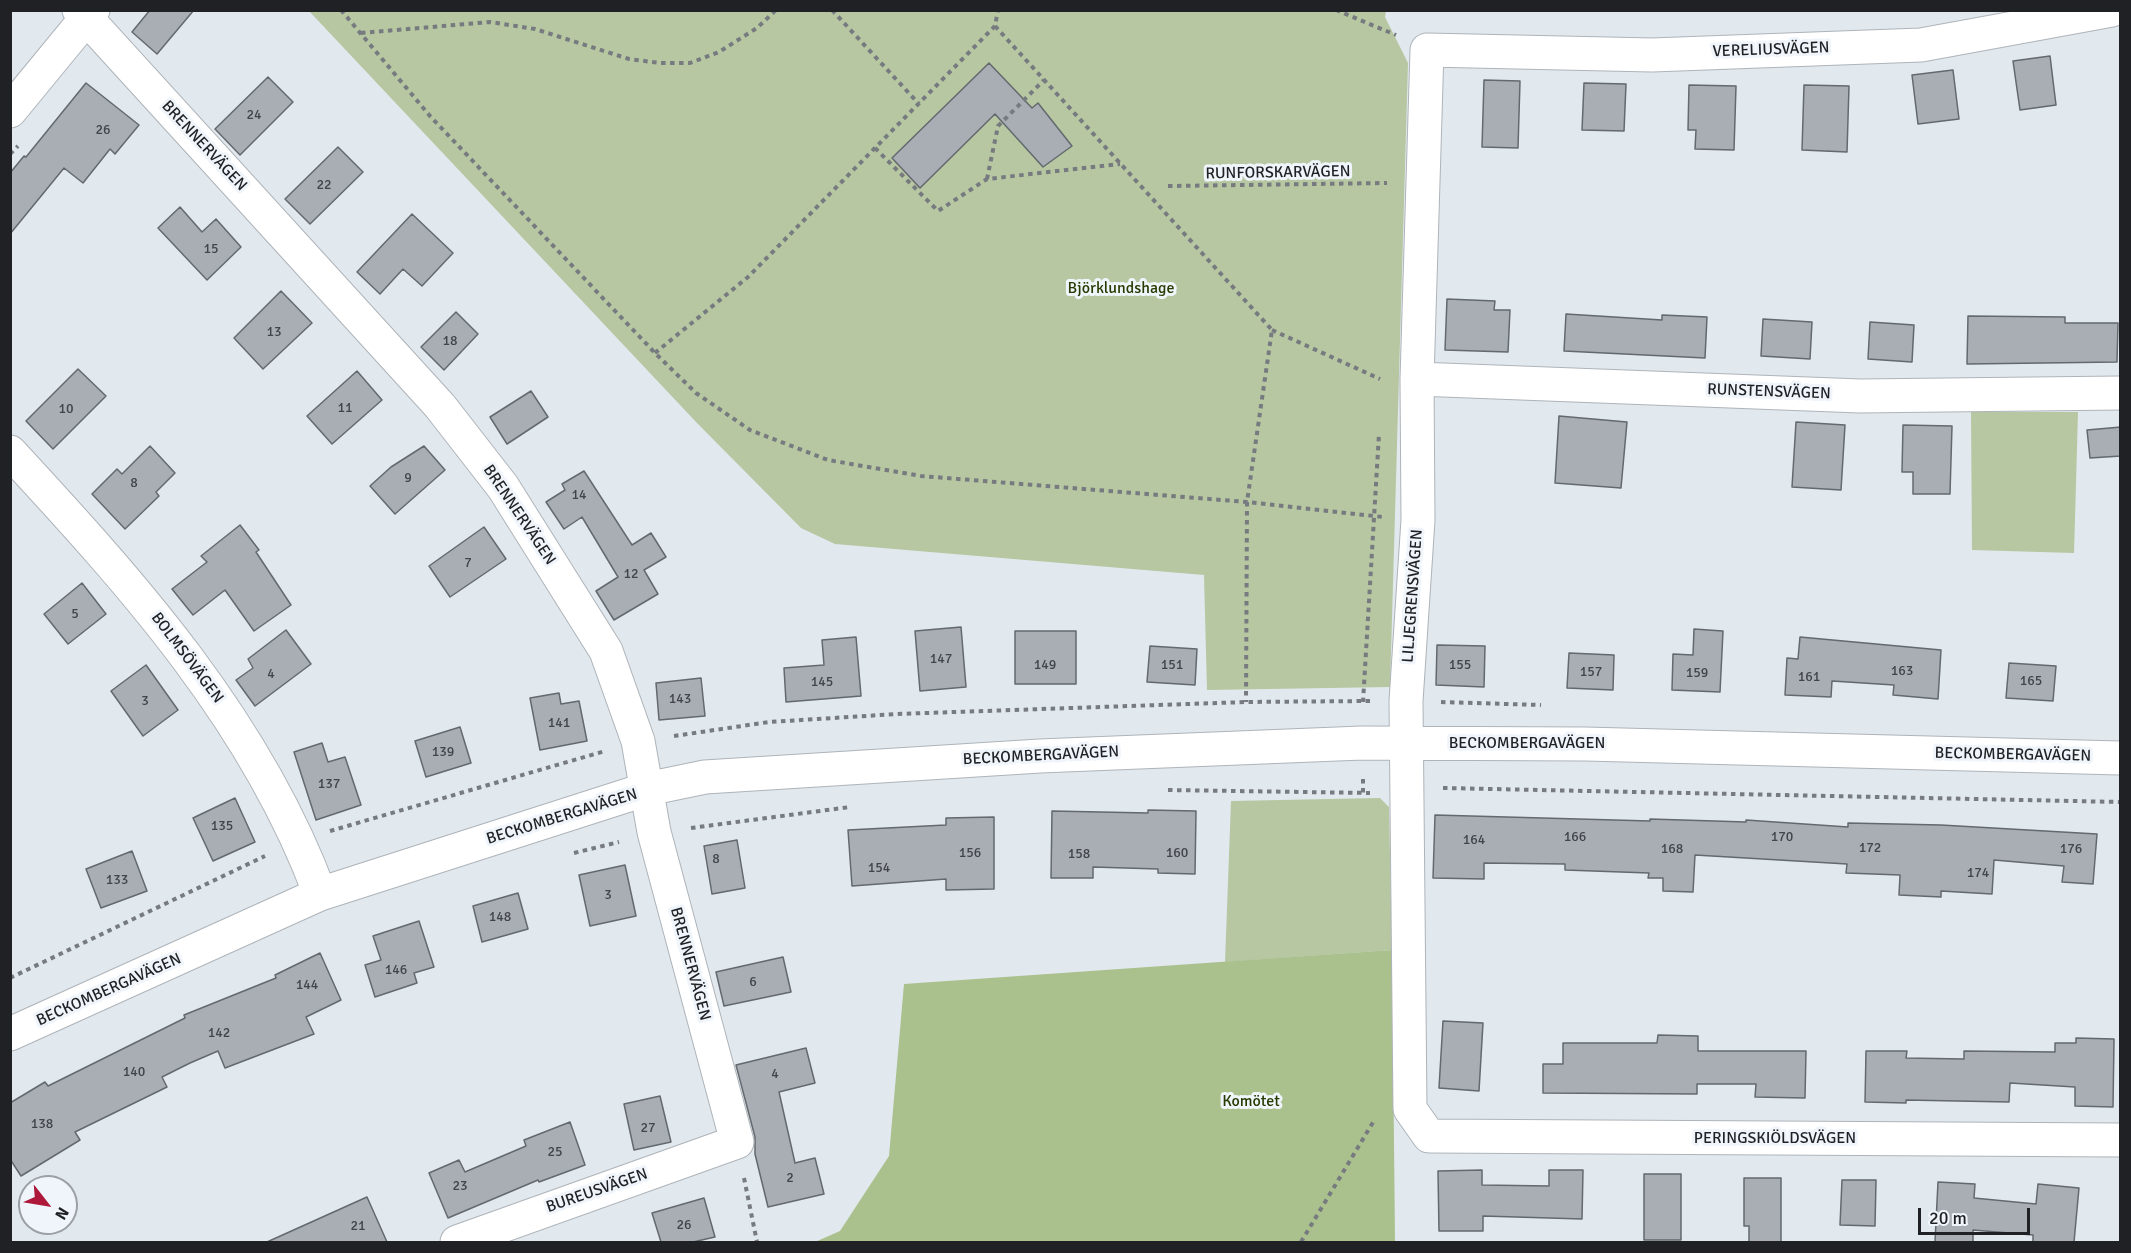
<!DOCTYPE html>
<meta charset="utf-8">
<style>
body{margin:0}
#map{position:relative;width:2131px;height:1253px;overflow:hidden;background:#e1e8ee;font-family:Signika,sans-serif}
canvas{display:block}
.frame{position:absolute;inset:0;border:12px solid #1f2124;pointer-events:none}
.north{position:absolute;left:18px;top:1175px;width:60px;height:60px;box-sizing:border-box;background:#eff5fb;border:2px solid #9ca0a5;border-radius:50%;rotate:121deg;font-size:16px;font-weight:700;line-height:24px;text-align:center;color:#1f2124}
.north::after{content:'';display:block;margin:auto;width:21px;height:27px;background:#ae193b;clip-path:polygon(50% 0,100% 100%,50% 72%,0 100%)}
.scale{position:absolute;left:1918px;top:1208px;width:112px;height:27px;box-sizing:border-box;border:3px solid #1f2124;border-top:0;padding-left:8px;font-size:18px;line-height:21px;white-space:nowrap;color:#1f2124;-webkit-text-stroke:4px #eff5fb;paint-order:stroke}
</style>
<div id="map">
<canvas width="2131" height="1253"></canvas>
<div class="frame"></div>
<div class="north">N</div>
<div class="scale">20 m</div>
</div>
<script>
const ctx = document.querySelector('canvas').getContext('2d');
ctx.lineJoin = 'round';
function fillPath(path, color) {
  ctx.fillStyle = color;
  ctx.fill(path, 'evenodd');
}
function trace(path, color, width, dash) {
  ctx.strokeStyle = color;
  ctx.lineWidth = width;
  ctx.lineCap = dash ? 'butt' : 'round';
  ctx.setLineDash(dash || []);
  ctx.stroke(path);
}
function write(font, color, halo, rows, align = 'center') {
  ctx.font = font + ' Signika,sans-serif';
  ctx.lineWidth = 6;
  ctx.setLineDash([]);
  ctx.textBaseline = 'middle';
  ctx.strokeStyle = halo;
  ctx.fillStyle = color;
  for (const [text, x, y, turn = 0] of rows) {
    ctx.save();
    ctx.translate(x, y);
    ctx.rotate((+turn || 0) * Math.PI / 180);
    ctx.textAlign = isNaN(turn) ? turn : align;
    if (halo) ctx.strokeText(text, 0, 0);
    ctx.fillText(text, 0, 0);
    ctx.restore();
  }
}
const green = new Path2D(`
 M 309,11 L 1386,11 L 1385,17 L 1408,63 L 1390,687 L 1207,690 L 1204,575 L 835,544 L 801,528 L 697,423 Z
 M 1971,412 L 2078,412 L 2074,553 L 1972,550 Z
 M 1380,798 L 1389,807 L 1392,950 L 1225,962 L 1231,801 Z`);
const forest = new Path2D(`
 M 1392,950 L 1395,1242 L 815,1242 L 840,1231 L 889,1156 L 904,984 Z`);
const building = new Path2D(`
 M 150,10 L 194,10 L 157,54 L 132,32 Z
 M 2050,56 L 2056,105 L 2020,110 L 2013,61 Z
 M 989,63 L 1032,108 L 1038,103 L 1072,146 L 1043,167 L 995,114 L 920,188 L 892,158 Z
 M 1953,70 L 1959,119 L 1918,124 L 1912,75 Z
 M 268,77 L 293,102 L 240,155 L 215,129 Z
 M 1484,80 L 1520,81 L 1518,148 L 1482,147 Z
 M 86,83 L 139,125 L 115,154 L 110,149 L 83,183 L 64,168 L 10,234 L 10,173 L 24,156 L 26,157 Z
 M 1584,83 L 1626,84 L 1624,131 L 1582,130 Z
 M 1689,85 L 1736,86 L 1734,150 L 1695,149 L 1696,130 L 1688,130 Z
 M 1804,85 L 1849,86 L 1847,152 L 1802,150 Z
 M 338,147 L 363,172 L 310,224 L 285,199 Z
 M 180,207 L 202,232 L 216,219 L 241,247 L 207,280 L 158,228 Z
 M 412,214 L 453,253 L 422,286 L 403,269 L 380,294 L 357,272 Z
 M 281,291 L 312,323 L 263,369 L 234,338 Z
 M 1447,299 L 1495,301 L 1494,310 L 1510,310 L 1508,352 L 1445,350 Z
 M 456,312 L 478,334 L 444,370 L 421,347 Z
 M 1566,314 L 1662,320 L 1662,315 L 1707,317 L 1705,358 L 1564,351 Z
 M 1968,316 L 2065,317 L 2065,323 L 2118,323 L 2117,362 L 1967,364 Z
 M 1763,319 L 1812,322 L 1810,359 L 1761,356 Z
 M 1870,322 L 1914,325 L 1912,362 L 1868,359 Z
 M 78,369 L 106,396 L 53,449 L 26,421 Z
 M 357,371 L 382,400 L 332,444 L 307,416 Z
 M 531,391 L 548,417 L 507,444 L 490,417 Z
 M 1559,416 L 1627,422 L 1621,488 L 1555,483 Z
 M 1796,422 L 1845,425 L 1841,490 L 1792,487 Z
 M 1903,425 L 1952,426 L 1950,494 L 1913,494 L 1913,472 L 1902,472 Z
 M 2121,427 L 2121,456 L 2090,458 L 2087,430 Z
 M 150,446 L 175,473 L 156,492 L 159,496 L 125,529 L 92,494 L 117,469 L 122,474 Z
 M 424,446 L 445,470 L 395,514 L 370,486 L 391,467 Z
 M 584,471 L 632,545 L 651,533 L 666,557 L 644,570 L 658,594 L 614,620 L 596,591 L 618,577 L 582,517 L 564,529 L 546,502 L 565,490 L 562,484 Z
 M 240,525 L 259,550 L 256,552 L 291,605 L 254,631 L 225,590 L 193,615 L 172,589 L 207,562 L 201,556 Z
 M 484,527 L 506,559 L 450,597 L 429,566 Z
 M 82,583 L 106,614 L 68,644 L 44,614 Z
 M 961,627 L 966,687 L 920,691 L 915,631 Z
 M 1694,629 L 1723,631 L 1720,692 L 1672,690 L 1673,654 L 1693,655 Z
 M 286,630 L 311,664 L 255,706 L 236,680 L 253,668 L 248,659 Z
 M 1015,631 L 1076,631 L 1076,684 L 1015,684 Z
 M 856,637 L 861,696 L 786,702 L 784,668 L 824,665 L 822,640 Z
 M 1800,637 L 1941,650 L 1938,699 L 1893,695 L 1894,685 L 1832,681 L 1831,697 L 1785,695 L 1787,658 L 1798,659 Z
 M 1437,645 L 1485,646 L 1484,687 L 1436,685 Z
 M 1150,646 L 1197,649 L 1195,685 L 1147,682 Z
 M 1569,653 L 1614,655 L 1613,690 L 1567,688 Z
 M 2009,663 L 2056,666 L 2053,701 L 2006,698 Z
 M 146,665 L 178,710 L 143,736 L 111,691 Z
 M 701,678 L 705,716 L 659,720 L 656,683 Z
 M 559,693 L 561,704 L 579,701 L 587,741 L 540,750 L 530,698 Z
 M 460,727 L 471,763 L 426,777 L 415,741 Z
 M 322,743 L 328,762 L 345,757 L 361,805 L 316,820 L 294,752 Z
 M 235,798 L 255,842 L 213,861 L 193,818 Z
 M 1148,810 L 1196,811 L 1195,874 L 1158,873 L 1158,869 L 1093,867 L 1093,878 L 1051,878 L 1052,811 L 1148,813 Z
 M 1435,815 L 1650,821 L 1650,819 L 1746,822 L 1746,820 L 1848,827 L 1848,823 L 1941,825 L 2097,834 L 2093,884 L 2062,882 L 2064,866 L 1994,860 L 1992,894 L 1941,891 L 1941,897 L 1899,895 L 1900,875 L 1846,873 L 1847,864 L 1695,855 L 1693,892 L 1663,891 L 1663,878 L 1648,878 L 1649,873 L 1565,870 L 1565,864 L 1484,863 L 1484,879 L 1433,878 Z
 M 994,817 L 994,889 L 946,890 L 946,879 L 852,886 L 848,830 L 946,825 L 946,818 Z
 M 737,840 L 745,888 L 712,894 L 704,846 Z
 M 132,851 L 147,891 L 101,908 L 86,869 Z
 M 625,865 L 636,916 L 590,926 L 579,875 Z
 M 518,893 L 528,929 L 482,942 L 473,906 Z
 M 419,921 L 434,967 L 414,973 L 417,983 L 375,997 L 365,965 L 381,960 L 373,936 Z
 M 320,953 L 341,1000 L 306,1017 L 314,1034 L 225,1068 L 218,1051 L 190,1063 L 162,1077 L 167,1087 L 75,1132 L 80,1140 L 21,1176 L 10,1159 L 10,1103 L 45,1082 L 48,1086 L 185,1018 L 184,1015 L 276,978 L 275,975 Z
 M 783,957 L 791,992 L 724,1006 L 716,972 Z
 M 1443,1021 L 1483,1023 L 1479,1091 L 1439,1088 Z
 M 1658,1035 L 1698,1036 L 1698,1051 L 1806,1051 L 1805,1098 L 1755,1097 L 1756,1084 L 1697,1084 L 1697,1094 L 1543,1093 L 1543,1064 L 1563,1064 L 1563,1043 L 1657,1043 Z
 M 2076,1038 L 2114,1039 L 2113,1107 L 2075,1106 L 2075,1087 L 2010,1083 L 2009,1102 L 1906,1100 L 1906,1103 L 1865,1102 L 1866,1051 L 1907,1051 L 1906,1058 L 1964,1059 L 1964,1051 L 2055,1052 L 2055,1043 L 2076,1043 Z
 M 806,1048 L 815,1083 L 779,1092 L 795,1163 L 815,1158 L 824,1194 L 768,1207 L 755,1154 L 755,1137 L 736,1065 Z
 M 660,1096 L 671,1142 L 634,1150 L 624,1104 Z
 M 570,1122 L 585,1165 L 539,1182 L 538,1180 L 448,1218 L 429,1173 L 459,1160 L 465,1172 L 526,1146 L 524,1140 Z
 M 1482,1170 L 1482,1185 L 1549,1186 L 1549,1170 L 1583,1170 L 1582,1219 L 1483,1216 L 1483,1231 L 1439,1231 L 1438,1171 Z
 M 1644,1174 L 1681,1174 L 1681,1240 L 1644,1240 Z
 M 1744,1178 L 1781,1178 L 1781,1242 L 1749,1242 L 1749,1226 L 1744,1226 Z
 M 1842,1180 L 1876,1180 L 1875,1226 L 1840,1225 Z
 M 1938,1182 L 1975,1184 L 1974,1198 L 2036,1204 L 2038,1184 L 2079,1188 L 2074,1242 L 2033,1242 L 2033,1235 L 1973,1230 L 1973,1242 L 1935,1242 Z
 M 367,1197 L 387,1242 L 267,1242 Z
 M 704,1198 L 715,1237 L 693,1242 L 661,1242 L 652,1213 Z`);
const path = new Path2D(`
 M 341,10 L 430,116 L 655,353 L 696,393 L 750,430 L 828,460 L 921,476 L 1247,502 L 1383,517
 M 832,10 L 919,104
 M 1336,10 L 1396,35
 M 995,26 L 1272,330 L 1247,502 L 1246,702
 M 361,33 L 490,22 L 535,29 L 629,59 L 660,63 L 690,63 L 719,52 L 757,28 L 776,10
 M 875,148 L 938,211 L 987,179 L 1120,164
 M 10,154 L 18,146
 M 987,179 L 998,126 L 1044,80
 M 1168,186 L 1387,183
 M 1272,330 L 1380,379
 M 655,353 L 748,277 L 995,26 L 998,10
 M 1363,702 L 1379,434
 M 1441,702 L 1541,705
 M 674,736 L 769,722 L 897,714 L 1246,702 L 1370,701
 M 1363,779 L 1363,793
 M 1443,788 L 2120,802
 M 1168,790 L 1370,793
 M 691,828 L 850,807
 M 330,831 L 605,751
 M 574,853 L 619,842
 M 10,978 L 265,856
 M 744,1178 L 757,1242
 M 1301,1242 L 1375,1119`);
const minor = new Path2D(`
 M 79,10 L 440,406 L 503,487 L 606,651 L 638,741 L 654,832 L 737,1142 L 457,1242
 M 2112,10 L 1921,45 L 1652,55 L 1427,50 L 1417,379 L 1418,520 L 1406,701 L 1410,1109 L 1429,1136 L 2120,1140
 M 10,111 L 93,10
 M 1417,379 L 1860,396 L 2120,393
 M 10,452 C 133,585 256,721 320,894
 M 10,1034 L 320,894 L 647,789 L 705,777 L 1040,756 L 1362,743 L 1585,744 L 2120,758`);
const numberNames = [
 ["24",254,115],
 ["26",103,130],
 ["22",324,185],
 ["15",211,249],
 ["13",274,332],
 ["18",450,341],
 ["11",345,408],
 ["10",66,409],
 ["9",408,478],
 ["8",134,483],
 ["14",579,495],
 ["7",468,563],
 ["12",631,574],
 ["5",75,614],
 ["147",941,659],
 ["149",1045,665],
 ["151",1172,665],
 ["155",1460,665],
 ["163",1902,671],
 ["157",1591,672],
 ["159",1697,673],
 ["4",271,674],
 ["161",1809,677],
 ["165",2031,681],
 ["145",822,682],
 ["143",680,699],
 ["3",145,701],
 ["141",559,723],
 ["139",443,752],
 ["137",329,784],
 ["135",222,826],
 ["166",1575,837],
 ["170",1782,837],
 ["164",1474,840],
 ["172",1870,848],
 ["168",1672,849],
 ["176",2071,849],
 ["156",970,853],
 ["160",1177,853],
 ["158",1079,854],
 ["8",716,859],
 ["154",879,868],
 ["174",1978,873],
 ["133",117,880],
 ["3",608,895],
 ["148",500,917],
 ["146",396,970],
 ["6",753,982],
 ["144",307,985],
 ["142",219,1033],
 ["140",134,1072],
 ["4",775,1074],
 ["138",42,1124],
 ["27",648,1128],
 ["25",555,1152],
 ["2",790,1178],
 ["23",460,1186],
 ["26",684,1225],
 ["21",358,1226]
];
const streetNames = [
 ["VERELIUSVÄGEN",1771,50,-2],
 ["BRENNERVÄGEN",204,146,47],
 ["RUNFORSKARVÄGEN",1278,173,-1],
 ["RUNSTENSVÄGEN",1769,392,2],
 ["BRENNERVÄGEN",519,515,56],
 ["LILJEGRENSVÄGEN",1413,596,-86],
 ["BOLMSÖVÄGEN",187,658,53],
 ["BECKOMBERGAVÄGEN",1527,744],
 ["BECKOMBERGAVÄGEN",2013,755,1],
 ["BECKOMBERGAVÄGEN",1041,756,-3],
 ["BECKOMBERGAVÄGEN",562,817,-17],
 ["BRENNERVÄGEN",690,964,75],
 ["BECKOMBERGAVÄGEN",109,990,-24],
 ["PERINGSKIÖLDSVÄGEN",1775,1139],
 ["BUREUSVÄGEN",597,1191,-19]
];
const parkNames = [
 ["Björklundshage",1121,289],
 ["Komötet",1251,1102]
];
fillPath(green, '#b6c7a1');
fillPath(forest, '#aac08d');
fillPath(building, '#a8aeb4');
trace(building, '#63696e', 1.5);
trace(minor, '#aeb4b9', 35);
trace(path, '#777b80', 4, [4.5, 4.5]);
trace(minor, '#fff', 33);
write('14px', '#414448', null, numberNames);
write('16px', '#1f2124', '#eff5fb', streetNames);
write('16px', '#283a01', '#eff5fb', parkNames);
</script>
